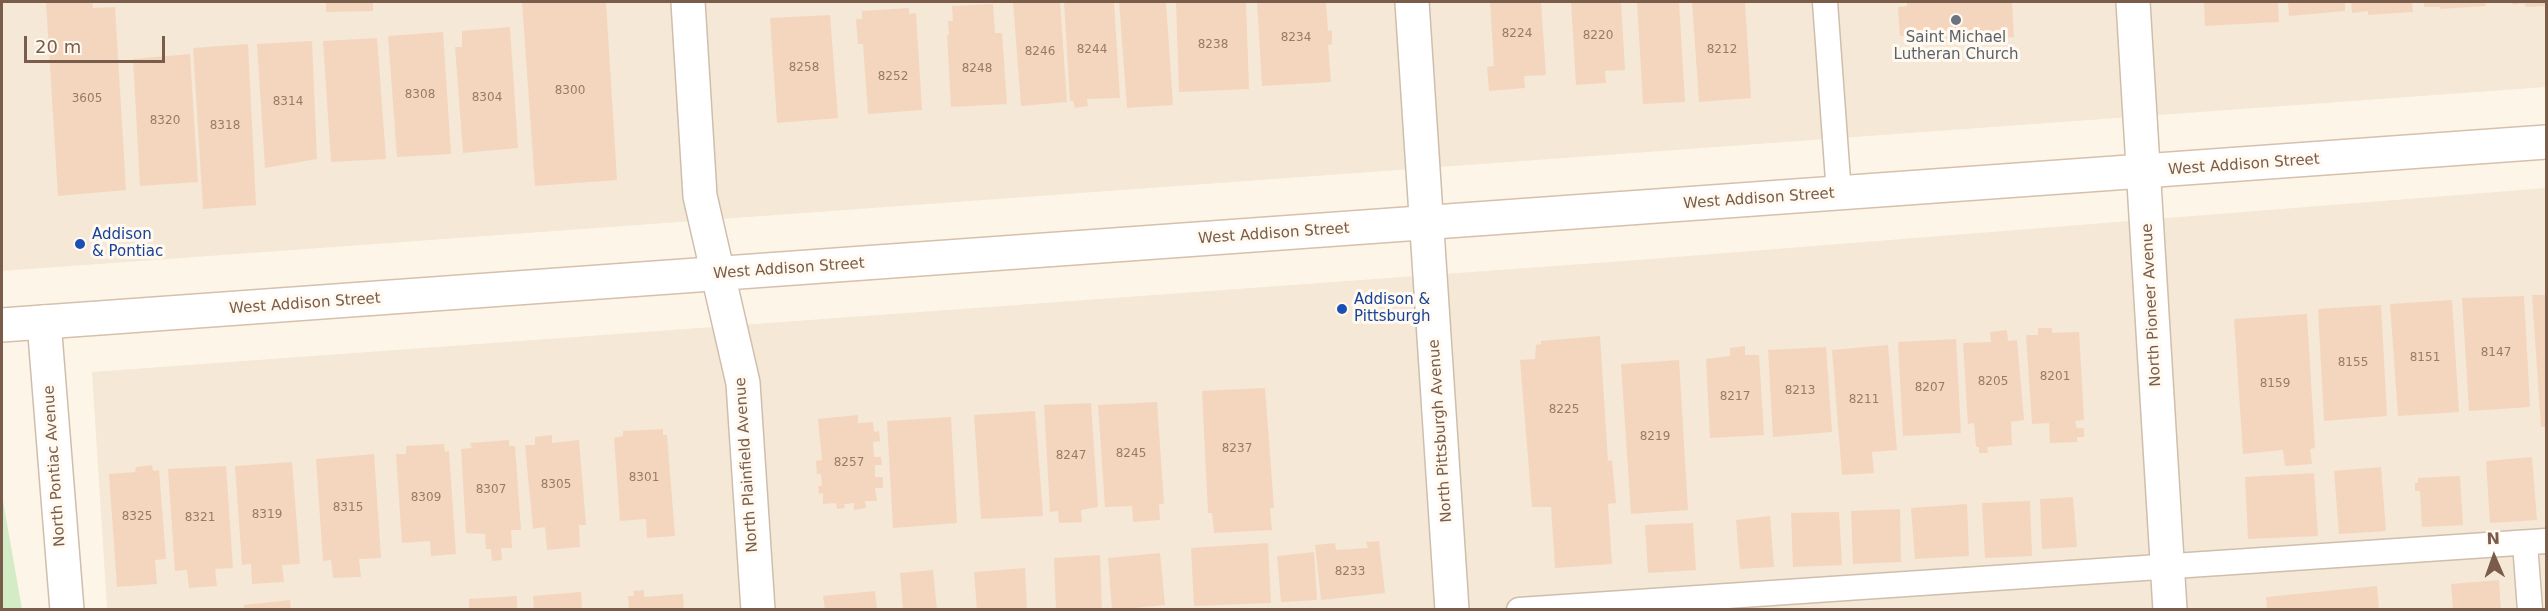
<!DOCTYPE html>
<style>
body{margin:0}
#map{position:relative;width:2548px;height:611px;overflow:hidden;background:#fdf6e8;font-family:"DejaVu Sans",sans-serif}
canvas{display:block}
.frame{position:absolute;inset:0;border:3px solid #795d4a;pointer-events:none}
.north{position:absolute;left:2464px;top:527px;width:60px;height:60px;-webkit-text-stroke:4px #fff9f0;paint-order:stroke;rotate:358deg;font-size:16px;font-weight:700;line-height:24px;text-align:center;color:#795d4a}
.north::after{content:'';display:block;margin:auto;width:21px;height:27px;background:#795d4a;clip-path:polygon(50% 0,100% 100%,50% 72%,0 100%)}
.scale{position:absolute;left:24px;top:36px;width:141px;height:27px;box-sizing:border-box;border:3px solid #795d4a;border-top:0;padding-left:8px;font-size:18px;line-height:21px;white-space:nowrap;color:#795d4a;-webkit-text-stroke:4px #fff9f0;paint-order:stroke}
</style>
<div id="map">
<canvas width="2548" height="611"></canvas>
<div class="frame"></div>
<div class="north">N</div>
<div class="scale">20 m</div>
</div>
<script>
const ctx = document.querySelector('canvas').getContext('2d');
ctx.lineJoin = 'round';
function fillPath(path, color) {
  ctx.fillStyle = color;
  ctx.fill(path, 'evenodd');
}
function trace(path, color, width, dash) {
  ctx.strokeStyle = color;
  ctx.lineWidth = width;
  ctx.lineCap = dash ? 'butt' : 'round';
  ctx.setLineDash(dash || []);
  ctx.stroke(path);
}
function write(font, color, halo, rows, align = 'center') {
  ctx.font = font + ' "DejaVu Sans",sans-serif';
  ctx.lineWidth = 6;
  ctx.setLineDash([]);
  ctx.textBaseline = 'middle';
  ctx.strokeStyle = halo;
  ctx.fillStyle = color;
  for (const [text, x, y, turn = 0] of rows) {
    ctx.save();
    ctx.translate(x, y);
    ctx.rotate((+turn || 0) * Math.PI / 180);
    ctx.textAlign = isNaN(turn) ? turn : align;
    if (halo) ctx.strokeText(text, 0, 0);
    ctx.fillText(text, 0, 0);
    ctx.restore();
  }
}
const residential = new Path2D(`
 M 2,2 L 2546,2 L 2546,87 L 2,271 Z
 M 2546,188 L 2546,609 L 107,609 L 92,372 L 1637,260 Z`);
const green = new Path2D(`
 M 2,495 L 22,609 L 2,609 Z`);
const building = new Path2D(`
 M 46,2 L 92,2 L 93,8 L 115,7 L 126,190 L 58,196 Z
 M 326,2 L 373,2 L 373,11 L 326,12 Z
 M 522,2 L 606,2 L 617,180 L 535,186 Z
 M 1013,2 L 1060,2 L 1067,102 L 1021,106 Z
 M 1064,2 L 1114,2 L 1120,98 L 1087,99 L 1088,106 L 1075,108 L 1073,101 L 1070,101 Z
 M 1119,2 L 1166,2 L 1173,105 L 1127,108 Z
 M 1176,2 L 1246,2 L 1249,89 L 1179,92 Z
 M 1257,2 L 1326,2 L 1328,31 L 1332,30 L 1332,44 L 1328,45 L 1331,82 L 1262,86 Z
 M 1490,2 L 1541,2 L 1546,75 L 1524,76 L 1525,88 L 1489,91 L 1487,67 L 1494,66 Z
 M 1571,2 L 1621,2 L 1625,70 L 1605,71 L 1606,83 L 1576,85 Z
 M 1637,2 L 1679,2 L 1685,102 L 1643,104 Z
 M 1692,2 L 1745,2 L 1751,98 L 1699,102 Z
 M 1907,2 L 2012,2 L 2014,37 L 1935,42 L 1934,34 L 1900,36 L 1898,7 L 1907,6 Z
 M 2204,2 L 2278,2 L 2279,22 L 2205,26 Z
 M 2288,2 L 2345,2 L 2345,11 L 2289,16 Z
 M 2351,2 L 2412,2 L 2413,12 L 2368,15 L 2368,11 L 2352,13 Z
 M 2424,2 L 2485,2 L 2486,6 L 2440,9 L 2440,7 L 2424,7 Z
 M 2512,2 L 2546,2 L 2546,6 L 2526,7 L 2524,3 L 2513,5 Z
 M 993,4 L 995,33 L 1002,33 L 1007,104 L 951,107 L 947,35 L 949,35 L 948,21 L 953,21 L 952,6 Z
 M 909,8 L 909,14 L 916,13 L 922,110 L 868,114 L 863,44 L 858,44 L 856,19 L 862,19 L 862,11 Z
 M 830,15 L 838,118 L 777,123 L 770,18 Z
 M 510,27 L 518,148 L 463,153 L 455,47 L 462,47 L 462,31 Z
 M 443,32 L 451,154 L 397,157 L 388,36 Z
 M 377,38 L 386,159 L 331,162 L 323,41 Z
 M 312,41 L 317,159 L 265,168 L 257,44 Z
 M 248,44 L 256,205 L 203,209 L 193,48 Z
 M 190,54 L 198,182 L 140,186 L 133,59 Z
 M 2532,295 L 2546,295 L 2546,427 L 2541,427 Z
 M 2524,296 L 2530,407 L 2469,411 L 2462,298 Z
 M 2452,300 L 2459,412 L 2398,416 L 2390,304 Z
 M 2381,305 L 2387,416 L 2324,421 L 2318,309 Z
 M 2307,314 L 2315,448 L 2310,449 L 2312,464 L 2285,466 L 2283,450 L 2243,454 L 2234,319 Z
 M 2038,328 L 2052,328 L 2052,333 L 2079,332 L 2084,420 L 2075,421 L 2077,428 L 2084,428 L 2084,437 L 2077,437 L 2077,442 L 2050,443 L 2049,423 L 2032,424 L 2026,335 L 2038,335 Z
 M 2007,330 L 2008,341 L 2017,340 L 2024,420 L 2011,422 L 2012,445 L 1987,447 L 1988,453 L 1979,453 L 1979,447 L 1976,447 L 1974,423 L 1968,424 L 1963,343 L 1991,342 L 1990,332 Z
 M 1600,336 L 1608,461 L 1612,460 L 1616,503 L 1608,504 L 1612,564 L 1555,568 L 1551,507 L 1532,507 L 1520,360 L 1535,359 L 1536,345 L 1541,344 L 1541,341 Z
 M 1956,339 L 1961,433 L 1903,436 L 1898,342 Z
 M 1888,345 L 1897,450 L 1872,452 L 1874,473 L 1842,475 L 1832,350 Z
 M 1745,346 L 1745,355 L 1759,355 L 1764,435 L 1710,438 L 1706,359 L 1730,356 L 1730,348 Z
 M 1826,347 L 1832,432 L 1773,437 L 1768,350 Z
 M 1679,360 L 1688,510 L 1631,514 L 1621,364 Z
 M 1265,388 L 1274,508 L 1270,508 L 1272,530 L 1214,533 L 1212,513 L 1208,513 L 1202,391 Z
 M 1157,402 L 1164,504 L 1159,504 L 1160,520 L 1133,522 L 1132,506 L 1105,507 L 1098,405 Z
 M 1091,403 L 1098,507 L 1081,510 L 1082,522 L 1059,523 L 1058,511 L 1050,512 L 1044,405 Z
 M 1035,411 L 1043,516 L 981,519 L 974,415 Z
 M 858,415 L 858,423 L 873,422 L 874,432 L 879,431 L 880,441 L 873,442 L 874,457 L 881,457 L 882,465 L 875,465 L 875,477 L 883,477 L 883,488 L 875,488 L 877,501 L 865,501 L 866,508 L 854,510 L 854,503 L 844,504 L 845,508 L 837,509 L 836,503 L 823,504 L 823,493 L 819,494 L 818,486 L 822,486 L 821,474 L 817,474 L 816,461 L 822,460 L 818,419 Z
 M 951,417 L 957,523 L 893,528 L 887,421 Z
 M 663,429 L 663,435 L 667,435 L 675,536 L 647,538 L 646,519 L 620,521 L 614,438 L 623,436 L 623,431 Z
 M 552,435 L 552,443 L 579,440 L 586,525 L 579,525 L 580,547 L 547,550 L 545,527 L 533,529 L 525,445 L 535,445 L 535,437 Z
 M 509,440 L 509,446 L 515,446 L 521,530 L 511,530 L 512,548 L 501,548 L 502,560 L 492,561 L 491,549 L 486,549 L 485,534 L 466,533 L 461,449 L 472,448 L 470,443 Z
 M 444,444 L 445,452 L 449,451 L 456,554 L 431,556 L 430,541 L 402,543 L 396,454 L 406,454 L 406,446 Z
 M 374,454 L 381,558 L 359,559 L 361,577 L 333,578 L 331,560 L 323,561 L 316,459 Z
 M 2532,457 L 2537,520 L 2490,523 L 2486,461 Z
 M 292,462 L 300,564 L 282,565 L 284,582 L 252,584 L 251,564 L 242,565 L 235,466 Z
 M 152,465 L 153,471 L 159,470 L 166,559 L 155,560 L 157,584 L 117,587 L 109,474 L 135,472 L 136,467 Z
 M 226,466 L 233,568 L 215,569 L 217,586 L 189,588 L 187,570 L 175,571 L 168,469 Z
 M 2381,467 L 2386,531 L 2339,534 L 2334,471 Z
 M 2314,473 L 2318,536 L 2248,539 L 2245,477 Z
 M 2460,476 L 2463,525 L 2422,527 L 2420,491 L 2415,491 L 2415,483 L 2418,483 L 2418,478 Z
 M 2073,497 L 2077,547 L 2042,549 L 2040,499 Z
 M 2030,501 L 2032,556 L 1985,558 L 1982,503 Z
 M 1967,504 L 1969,556 L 1915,559 L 1911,508 Z
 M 1900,509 L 1901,562 L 1853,564 L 1851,511 Z
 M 1839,512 L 1842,565 L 1793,567 L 1791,513 Z
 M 1770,516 L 1774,567 L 1740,569 L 1736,520 Z
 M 1693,523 L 1696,570 L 1648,573 L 1645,525 Z
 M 1379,541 L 1385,593 L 1321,600 L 1315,545 L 1335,543 L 1336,550 L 1368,548 L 1366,542 Z
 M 1268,543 L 1271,603 L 1194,606 L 1191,548 Z
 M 1314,552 L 1317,600 L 1281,602 L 1277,556 Z
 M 1160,553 L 1165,605 L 1112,610 L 1108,558 Z
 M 1100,555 L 1102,610 L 1056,610 L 1054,558 Z
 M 1025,568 L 1027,610 L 977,610 L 974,572 Z
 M 933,570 L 937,610 L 903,610 L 900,573 Z
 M 2499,580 L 2501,610 L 2453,610 L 2451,584 Z
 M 2377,586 L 2379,610 L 2267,610 L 2266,597 Z
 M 644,590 L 644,597 L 683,594 L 684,610 L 629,610 L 628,596 L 634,596 L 633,591 Z
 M 875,591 L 877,610 L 825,610 L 823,596 Z
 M 581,592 L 582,610 L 534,610 L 533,596 Z
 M 517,596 L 517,610 L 469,610 L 469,599 Z
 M 290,600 L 291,610 L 244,610 L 244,605 Z`);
const lane = new Path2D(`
 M 1825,2 L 1839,194
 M 2525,543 L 2530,610
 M 1519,610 L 2546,541`);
const street = new Path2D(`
 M 688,2 L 700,196 L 743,383 L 758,610
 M 1412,2 L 1452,610
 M 2133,2 L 2170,610
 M 44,322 L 67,610`);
const secondary = new Path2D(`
 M 2,325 L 2546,142`);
const markers = [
 [1956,20,6,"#6b7280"],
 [80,244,6,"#1a4fb4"],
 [1342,309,6,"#1a4fb4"]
];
const numberNames = [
 ["8224",1517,34],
 ["8220",1598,36],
 ["8234",1296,38],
 ["8238",1213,45],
 ["8244",1092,50],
 ["8212",1722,50],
 ["8246",1040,52],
 ["8258",804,68],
 ["8248",977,69],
 ["8252",893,77],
 ["8300",570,91],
 ["8308",420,95],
 ["8304",487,98],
 ["3605",87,99],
 ["8314",288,102],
 ["8320",165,121],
 ["8318",225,126],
 ["8147",2496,353],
 ["8151",2425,358],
 ["8155",2353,363],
 ["8201",2055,377],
 ["8205",1993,382],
 ["8159",2275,384],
 ["8207",1930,388],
 ["8213",1800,391],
 ["8217",1735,397],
 ["8211",1864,400],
 ["8225",1564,410],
 ["8219",1655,437],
 ["8237",1237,449],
 ["8245",1131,454],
 ["8247",1071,456],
 ["8257",849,463],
 ["8301",644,478],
 ["8305",556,485],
 ["8307",491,490],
 ["8309",426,498],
 ["8315",348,508],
 ["8319",267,515],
 ["8325",137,517],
 ["8321",200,518],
 ["8233",1350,572]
];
const worshipNames = [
 ["Saint Michael",1956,38],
 ["Lutheran Church",1956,55]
];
const streetNames = [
 ["West Addison Street",2244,165,-4],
 ["West Addison Street",1759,199,-4],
 ["West Addison Street",1274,234,-4],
 ["West Addison Street",789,269,-4],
 ["West Addison Street",305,304,-4],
 ["North Pioneer Avenue",2152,305,-93],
 ["North Pittsburgh Avenue",1441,431,-94],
 ["North Plainfield Avenue",747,465,-94],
 ["North Pontiac Avenue",55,466,-94]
];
const transitNames = [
 ["Addison",92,235],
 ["& Pontiac",92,252],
 ["Addison &",1354,300],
 ["Pittsburgh",1354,317]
];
fillPath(residential, '#f5e8d6');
fillPath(green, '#d4ecc5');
fillPath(building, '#f4d6bf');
trace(lane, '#d0bead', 27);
trace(street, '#d0bead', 36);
trace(secondary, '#d6c0ac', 36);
trace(lane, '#fff', 24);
trace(street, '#fff', 33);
trace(secondary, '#fff', 33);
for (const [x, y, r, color] of markers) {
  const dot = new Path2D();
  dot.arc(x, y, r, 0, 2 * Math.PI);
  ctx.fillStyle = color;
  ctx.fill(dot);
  trace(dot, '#fff9f0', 2);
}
write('12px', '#987b67', null, numberNames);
write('15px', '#5b616d', '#fff9f0', worshipNames);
write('15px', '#795d4a', '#fff9f0', streetNames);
write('15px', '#164399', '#fff9f0', transitNames, 'left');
</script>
